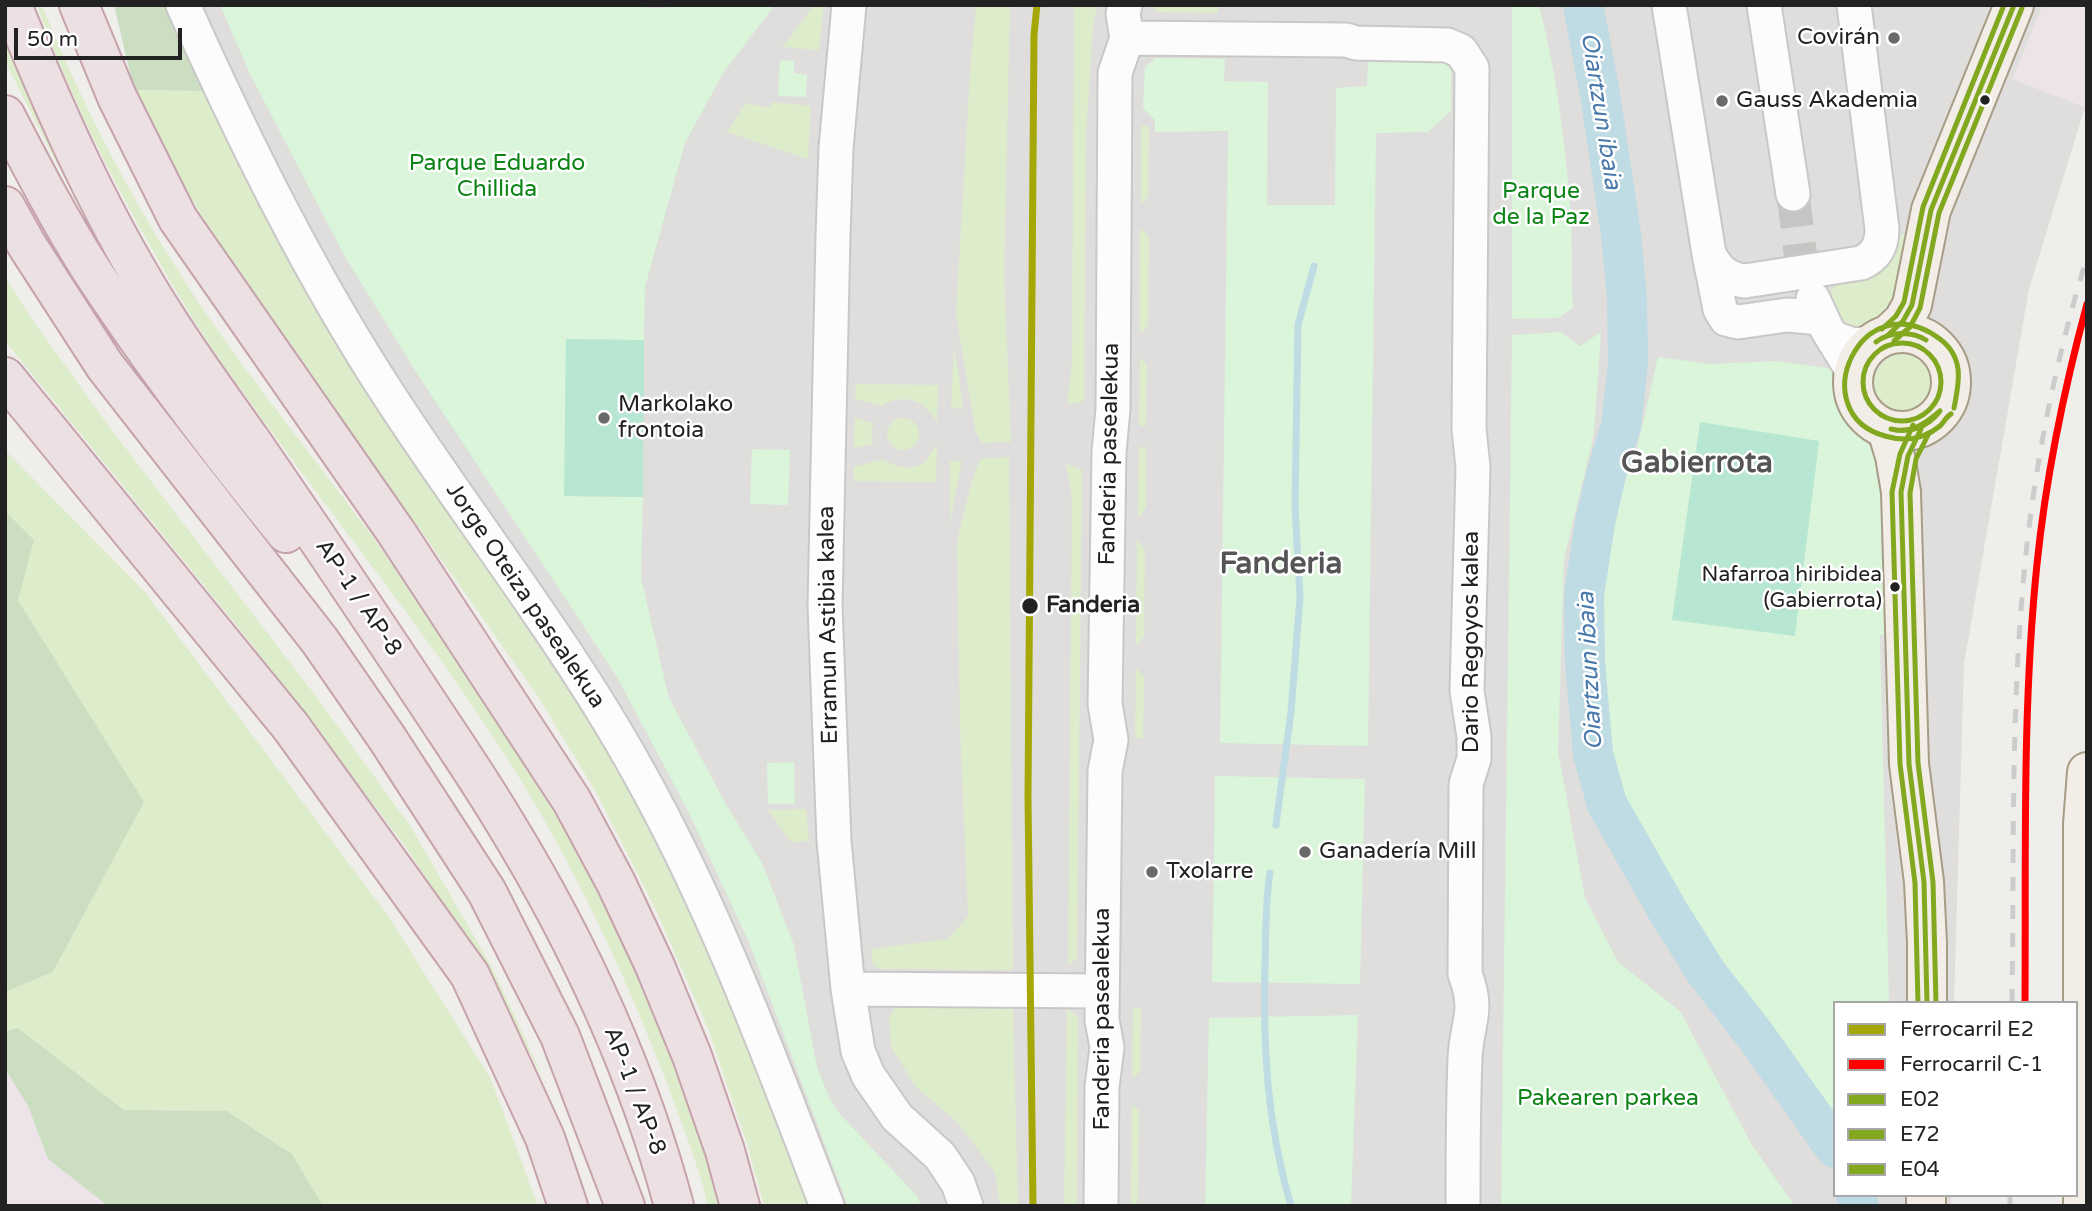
<!DOCTYPE html>
<meta charset="utf-8">
<style>
body{margin:0}
#map{position:relative;width:2092px;height:1211px;overflow:hidden;background:#f0eeeb;font-family:"Varela Round",sans-serif}
canvas{display:block}
.frame{position:absolute;inset:0;border:7px solid #222;pointer-events:none}
.legend{position:absolute;left:1833px;top:1001px;width:245px;height:196px;box-sizing:border-box;background:#fff;border:2px solid #a7a7a7;margin:0;padding:9px 12px;list-style:none;font-size:21px;color:#222}
.legend li{display:flex;align-items:center;gap:14px;height:35px}
.legend b{width:35px;border:2px solid #a7a7a7}
.scale{position:absolute;left:14px;top:28px;width:168px;height:32px;box-sizing:border-box;border:4px solid #222;border-top:0;padding-left:9px;font-size:21px;line-height:24px;white-space:nowrap;color:#222;-webkit-text-stroke:5px #fff;paint-order:stroke}
</style>
<div id="map">
<canvas width="2092" height="1211"></canvas>
<div class="frame"></div>
<ul class="legend">
<li><b style="height:9px;background:#a5a705"></b>Ferrocarril E2</li>
<li><b style="height:9px;background:#f00"></b>Ferrocarril C-1</li>
<li><b style="height:9px;background:#82a81f"></b>E02</li>
<li><b style="height:9px;background:#82a81f"></b>E72</li>
<li><b style="height:9px;background:#82a81f"></b>E04</li>
</ul>
<div class="scale">50 m</div>
</div>
<script>
const ctx = document.querySelector('canvas').getContext('2d');
ctx.lineJoin = 'round';
function fillPath(path, color) {
  ctx.fillStyle = color;
  ctx.fill(path, 'evenodd');
}
function trace(path, color, width, dash) {
  ctx.strokeStyle = color;
  ctx.lineWidth = width;
  ctx.lineCap = dash ? 'butt' : 'round';
  ctx.setLineDash(dash || []);
  ctx.stroke(path);
}
function write(font, color, halo, rows, align = 'center') {
  ctx.font = font + ' "Varela Round",sans-serif';
  ctx.lineWidth = 5;
  ctx.setLineDash([]);
  ctx.textBaseline = 'middle';
  ctx.strokeStyle = halo;
  ctx.fillStyle = color;
  for (const [text, x, y, turn = 0] of rows) {
    ctx.save();
    ctx.translate(x, y);
    ctx.rotate((+turn || 0) * Math.PI / 180);
    ctx.textAlign = isNaN(turn) ? turn : align;
    if (halo) ctx.strokeText(text, 0, 0);
    ctx.fillText(text, 0, 0);
    ctx.restore();
  }
}
const residential = new Path2D(`
 M 170,5 L 2043,5 L 2013,79 L 2085,107 L 2029,289 L 1964,664 L 1954,1003 L 1835,1003 L 1835,1195 L 1951,1195 L 1951,1206 L 812,1206 L 515,609 L 363,384 Z`);
const industrial = new Path2D(`
 M 2043,5 L 2087,5 L 2087,103 L 2085,107 L 2013,79 Z
 M 5,1069 L 28,1106 L 48,1159 L 108,1206 L 5,1206 Z`);
const grass = new Path2D(`
 M 37,5 L 42,5 C 80,100 127,191 182,277 C 222,340 268,399 313,458 C 383,550 454,643 515,742 C 605,885 672,1044 721,1206 L 708,1206 C 698,1163 681,1122 666,1081 C 623,970 573,863 510,763 C 421,622 313,494 218,357 C 189,315 164,270 139,226 C 100,155 64,82 37,5 Z
 M 814,5 L 824,5 L 819,50 L 783,47 Z
 M 976,5 L 1010,5 L 1004,275 L 1011,442 L 982,443 L 975,430 L 956,313 L 970,74 Z
 M 1074,5 L 1097,5 L 1093,26 L 1086,134 L 1084,401 L 1067,405 L 1072,362 Z
 M 1153,5 L 1218,5 L 1218,13 L 1159,12 L 1154,10 Z
 M 5,28 L 102,236 L 54,158 L 6,63 Z
 M 134,90 L 204,91 L 363,384 L 601,740 L 669,866 L 734,1005 L 812,1206 L 764,1206 L 748,1147 L 709,1031 L 655,908 L 597,794 L 539,698 L 419,528 L 266,320 L 188,193 Z
 M 772,102 L 811,106 L 808,159 L 727,132 L 746,103 L 769,108 Z
 M 1141,126 L 1149,126 L 1148,197 L 1141,204 Z
 M 1892,227 L 1899,235 L 1905,235 L 1914,228 L 1905,285 L 1874,330 L 1841,329 L 1829,295 L 1838,281 Z
 M 1140,228 L 1149,236 L 1148,325 L 1140,334 Z
 M 5,276 L 29,315 L 111,429 L 318,699 L 411,827 L 492,967 L 548,1088 L 490,977 L 405,846 L 245,636 L 5,341 Z
 M 954,350 L 958,369 L 963,409 L 951,407 Z
 M1874 384a30 30 0 1 1 60 0a30 30 0 1 1-60 0Z
 M 1140,357 L 1147,365 L 1146,426 L 1139,426 Z
 M 856,384 L 938,385 L 937,422 C 934,418 931,412 926,408 C 913,396 896,397 881,406 L 855,399 Z
 M 855,417 L 874,424 L 871,432 L 873,444 L 854,448 Z
 M887 434a16 16 0 1 1 32 0a16 16 0 1 1-32 0Z
 M 937,446 L 936,482 L 853,481 L 854,467 L 883,459 C 894,466 909,472 921,464 C 928,460 931,451 937,446 Z
 M 1139,447 L 1146,447 L 1146,508 L 1138,518 Z
 M 5,450 L 145,592 L 389,917 L 491,1079 L 538,1206 L 323,1206 L 292,1154 L 227,1111 L 124,1110 L 18,1028 L 5,1031 L 5,992 L 53,972 L 143,803 L 17,599 L 34,540 L 5,511 Z
 M 1009,457 L 1013,970 L 880,969 L 873,965 L 871,949 L 948,939 L 968,916 L 960,728 L 957,541 L 972,481 L 980,459 Z
 M 950,461 L 962,461 L 950,522 Z
 M 1066,464 L 1082,470 L 1077,959 L 1068,964 L 1072,498 Z
 M 1137,539 L 1145,549 L 1144,636 L 1136,646 Z
 M 1136,668 L 1144,677 L 1143,739 L 1135,739 Z
 M 806,809 L 809,841 L 791,842 L 768,810 Z
 M 897,1005 L 1013,1009 L 1018,1206 L 1000,1206 L 995,1172 L 959,1124 L 916,1087 L 891,1047 L 889,1018 Z
 M 1067,1008 L 1078,1017 L 1077,1206 L 1064,1206 Z
 M 1133,1008 L 1141,1009 L 1140,1072 L 1132,1079 Z
 M 1132,1104 L 1139,1111 L 1138,1201 L 1133,1206 L 1131,1206 Z`);
const forest = new Path2D(`
 M 114,5 L 169,5 L 204,91 L 134,90 Z
 M 5,511 L 34,540 L 18,600 L 144,802 L 53,972 L 5,992 Z
 M 18,1028 L 124,1110 L 227,1111 L 292,1154 L 323,1206 L 108,1206 L 48,1159 L 28,1106 L 5,1069 L 5,1031 Z`);
const park = new Path2D(`
 M 220,5 L 596,5 L 661,8 L 685,5 L 775,5 L 723,73 L 685,143 L 645,287 L 644,340 L 566,340 L 565,496 L 643,497 L 641,578 L 669,698 L 727,806 L 762,863 L 794,945 L 817,1067 L 829,1097 L 839,1113 L 917,1196 L 921,1206 L 848,1206 L 748,940 L 688,811 L 617,677 L 416,372 L 344,255 L 250,74 Z
 M 1512,5 L 1539,5 C 1556,71 1565,139 1570,206 C 1573,240 1571,274 1573,308 L 1558,318 L 1512,319 Z
 M 1156,58 L 1225,59 L 1224,81 L 1268,82 L 1267,205 L 1335,205 L 1336,88 L 1367,86 L 1368,61 L 1444,62 L 1451,71 L 1451,111 L 1428,132 L 1376,133 L 1368,746 L 1220,743 L 1228,131 L 1155,132 L 1155,120 L 1143,108 L 1145,67 Z
 M 780,60 L 794,61 L 794,73 L 807,75 L 806,97 L 778,96 Z
 M 1561,332 L 1580,346 L 1601,332 L 1594,434 L 1564,559 L 1558,751 L 1585,898 L 1618,962 L 1680,1011 L 1752,1145 L 1795,1206 L 1501,1206 L 1512,335 Z
 M 1658,357 L 1710,364 L 1778,361 L 1834,369 L 1851,423 L 1890,469 L 1893,634 L 1880,635 L 1889,1003 L 1835,1003 L 1835,1120 L 1782,1045 L 1720,966 L 1653,875 L 1606,780 L 1596,707 L 1594,629 L 1598,557 L 1614,505 L 1636,453 Z
 M 752,449 L 790,450 L 788,505 L 750,504 Z
 M 794,762 L 795,804 L 768,804 L 767,763 Z
 M 1215,776 L 1365,779 L 1360,984 L 1212,982 Z
 M 1358,1015 L 1351,1206 L 1205,1206 L 1209,1018 Z`);
const pitch = new Path2D(`
 M 566,339 L 644,340 L 643,497 L 564,496 Z
 M 1700,422 L 1819,441 L 1795,636 L 1672,620 Z`);
const parking = new Path2D(`
 M 854,82 L 860,83 L 851,226 L 845,225 Z
 M 1480,105 L 1496,106 L 1492,440 L 1476,440 Z
 M 803,389 L 816,389 L 815,461 L 801,461 Z
 M 1116,445 L 1129,446 L 1126,701 L 1113,701 Z
 M 1477,491 L 1492,492 L 1488,693 L 1474,693 Z
 M 809,687 L 814,687 L 821,831 L 815,831 Z
 M 816,855 L 822,855 L 844,1049 L 838,1050 L 831,1005 Z
 M 1471,1063 L 1486,1064 L 1484,1206 L 1469,1206 Z
 M 1110,1087 L 1124,1087 L 1122,1206 L 1108,1206 Z`);
const stream = new Path2D(`
 M 1276,825 L 1291,712 L 1300,597 L 1295,506 L 1298,325 L 1314,266
 M 1270,873 C 1265,904 1266,934 1265,965 C 1263,1048 1267,1125 1291,1206`);
const river = new Path2D(`
 M 1583,5 L 1600,94 L 1621,234 L 1627,298 L 1628,364 L 1621,426 L 1606,475 L 1595,523 L 1584,595 L 1585,662 L 1593,754 L 1607,804 L 1669,913 L 1708,975 L 1755,1035 L 1835,1148
 M 1856,1195 L 1859,1206`);
const minorTunnel = new Path2D(`
 M 1793,194 L 1802,267`);
const minor = new Path2D(`
 M 183,5 C 244,141 310,275 392,400 C 473,524 566,641 638,771 C 716,910 770,1058 827,1206
 M 849,5 L 836,148 L 833,235 L 825,606 L 834,841 L 848,989 L 858,1051 L 868,1075 L 897,1117 L 940,1156 L 958,1183 L 966,1206
 M 1669,5 L 1709,254 C 1717,270 1727,279 1745,281 L 1861,263 C 1875,257 1882,246 1882,229 L 1854,5
 M 1764,5 L 1793,194
 M 1127,38 L 1346,40 L 1356,43 L 1447,45 L 1461,51 L 1472,68 L 1469,429 L 1473,467 L 1467,691 L 1474,737 L 1474,759 L 1466,784 L 1465,974 C 1480,1013 1466,1023 1465,1059 C 1463,1108 1463,1157 1463,1206
 M 1709,254 L 1720,309 L 1726,319 L 1738,322 L 1787,315 L 1822,318
 M 1813,299 L 1827,329 L 1854,373
 M 1834,338 L 1853,345 L 1872,343
 M 848,989 L 1102,991
 M 1101,1206 L 1102,1087 L 1107,1047 L 1102,1020 L 1105,771 L 1111,740 L 1105,704 L 1109,452 L 1113,409 L 1115,73 L 1127,38 L 1123,14 L 1125,5`);
const major = new Path2D(`
 M1853 382a49 49 0 1 1 98 0a49 49 0 1 1-98 0Z
 M 1888,335 L 1903,321 L 1912,305 L 1931,210 L 2014,5
 M 1887,430 L 1895,456 L 1901,492 L 1909,764 L 1924,882 L 1927,943 L 1927,1003
 M 1926,1195 L 1926,1206
 M 2083,1206 L 2083,824 L 2087,772`);
const highway = new Path2D(`
 M 12,5 C 56,114 104,222 168,321 C 194,362 223,401 251,441 C 311,528 370,616 429,705 C 454,743 480,781 504,821 C 577,940 638,1071 674,1206
 M 79,5 L 117,97 L 178,219 L 396,532 L 572,801 L 616,883 L 655,966 L 692,1056 L 725,1151 L 740,1206
 M 5,115 C 32,167 59,219 90,268 C 150,360 217,448 286,533
 M 5,206 L 28,247 L 105,366 L 320,641 L 387,738 L 487,892 L 560,1036 L 625,1206
 M 5,377 L 291,727 L 470,975 L 545,1138 L 568,1206`);
const rail = new Path2D(`
 M 2012,1003 C 2014,872 2011,741 2021,611 C 2029,491 2052,372 2087,257
 M 2010,1206 L 2010,1195`);
const bus1 = new Path2D(`
 M 1888,335 L 1903,321 L 1912,305 L 1931,210 L 2014,5
 M 1876,342 C 1890,331 1912,331 1926,340
 M 1891,429 C 1911,434 1925,424 1940,411
 M 1891,429 C 1910,434 1928,427 1940,411
 M 1921,429 L 1908,456 L 1901,492 L 1909,764 L 1924,882 L 1927,1003`);
const bus2 = new Path2D(`
 M 1894,341 L 1910,327 L 1920,308 L 1939,213 L 2022,8
 M 1951,414 C 1946,417 1944,422 1940,426 C 1923,440 1905,442 1885,436 C 1802,413 1861,280 1940,339 C 1965,358 1959,383 1954,408
 M 1913,425 L 1900,454 L 1892,492 L 1900,764 L 1915,883 L 1918,1003`);
const bus3 = new Path2D(`
 M 1882,329 L 1896,316 L 1904,302 L 1923,207 L 2004,5
 M1863 382a39 39 0 1 1 78 0a39 39 0 1 1-78 0Z
 M 1929,433 L 1916,459 L 1910,493 L 1918,763 L 1933,882 L 1936,1003`);
const rail1 = new Path2D(`
 M 1033,1206 L 1028,797 L 1034,35 L 1037,5`);
const rail2 = new Path2D(`
 M 2025,1003 C 2026,857 2022,709 2037,564 C 2046,476 2064,389 2087,304`);
const markers = [
 [1894,38,7,"#6a6968"],
 [1985,100,6,"#222"],
 [1722,101,7,"#6a6968"],
 [604,418,7,"#6a6968"],
 [1895,587,6,"#222"],
 [1030,606,9,"#222"],
 [1305,852,7,"#6a6968"],
 [1152,872,7,"#6a6968"]
];
const busNames = [
 ["Nafarroa hiribidea",1882,575],
 ["(Gabierrota)",1882,601]
];
const poiNames = [
 ["Covirán",1880,38,"right"],
 ["Gauss Akademia",1736,101],
 ["Markolako",618,405],
 ["frontoia",618,431],
 ["Ganadería Mill",1319,852],
 ["Txolarre",1166,872]
];
const parkNames = [
 ["Parque Eduardo",497,164],
 ["Chillida",497,190],
 ["Parque",1541,192],
 ["de la Paz",1541,218],
 ["Pakearen parkea",1608,1099]
];
const streetNames = [
 ["Fanderia pasealekua",1110,454,-89],
 ["Jorge Oteiza pasealekua",525,596,56],
 ["AP-1 / AP-8",358,598,56],
 ["Erramun Astibia kalea",829,625,-91],
 ["Dario Regoyos kalea",1472,642,-90],
 ["Fanderia pasealekua",1103,1019,-90],
 ["AP-1 / AP-8",634,1091,69]
];
const stopNames = [
 ["Fanderia",1046,606]
];
const waterNames = [
 ["Oiartzun ibaia",1600,111,81],
 ["Oiartzun ibaia",1591,671,-93]
];
const districtNames = [
 ["Gabierrota",1697,464],
 ["Fanderia",1281,565]
];
fillPath(residential, '#dfdedc');
fillPath(industrial, '#ede4e9');
fillPath(grass, '#ddeccb');
fillPath(forest, '#cbdec1');
fillPath(park, '#daf5da');
fillPath(pitch, '#b7e6d2');
fillPath(parking, '#e0dfde');
trace(stream, '#bfdbe3', 7);
trace(river, '#bfdbe3', 40);
trace(minorTunnel, '#c7c5c3', 33, [33, 17]);
trace(minor, '#c9c8c7', 37);
trace(major, '#a79c86', 42);
trace(highway, '#c5a2ac', 42);
trace(minor, '#fdfcfc', 33);
trace(major, '#f3ede7', 38);
trace(highway, '#ece0e2', 38);
trace(rail, '#ccc', 5, [14, 14]);
trace(bus1, '#82a81f', 5);
trace(bus2, '#82a81f', 5);
trace(bus3, '#82a81f', 5);
trace(rail1, '#a5a705', 7);
trace(rail2, '#f00', 7);
for (const [x, y, r, color] of markers) {
  const dot = new Path2D();
  dot.arc(x, y, r, 0, 2 * Math.PI);
  ctx.fillStyle = color;
  ctx.fill(dot);
  trace(dot, '#fff', 2.5);
}
write('21px', '#222', '#fff', busNames, 'right');
write('23px', '#222', '#fff', poiNames, 'left');
write('23px', '#0c8416', '#fff', parkNames);
write('23px', '#222', '#fff', streetNames);
write('bold 23px', '#222', '#fff', stopNames, 'left');
write('italic 24px', '#4a7aab', '#fff', waterNames);
write('bold 30px', '#555', '#fff', districtNames);
</script>
